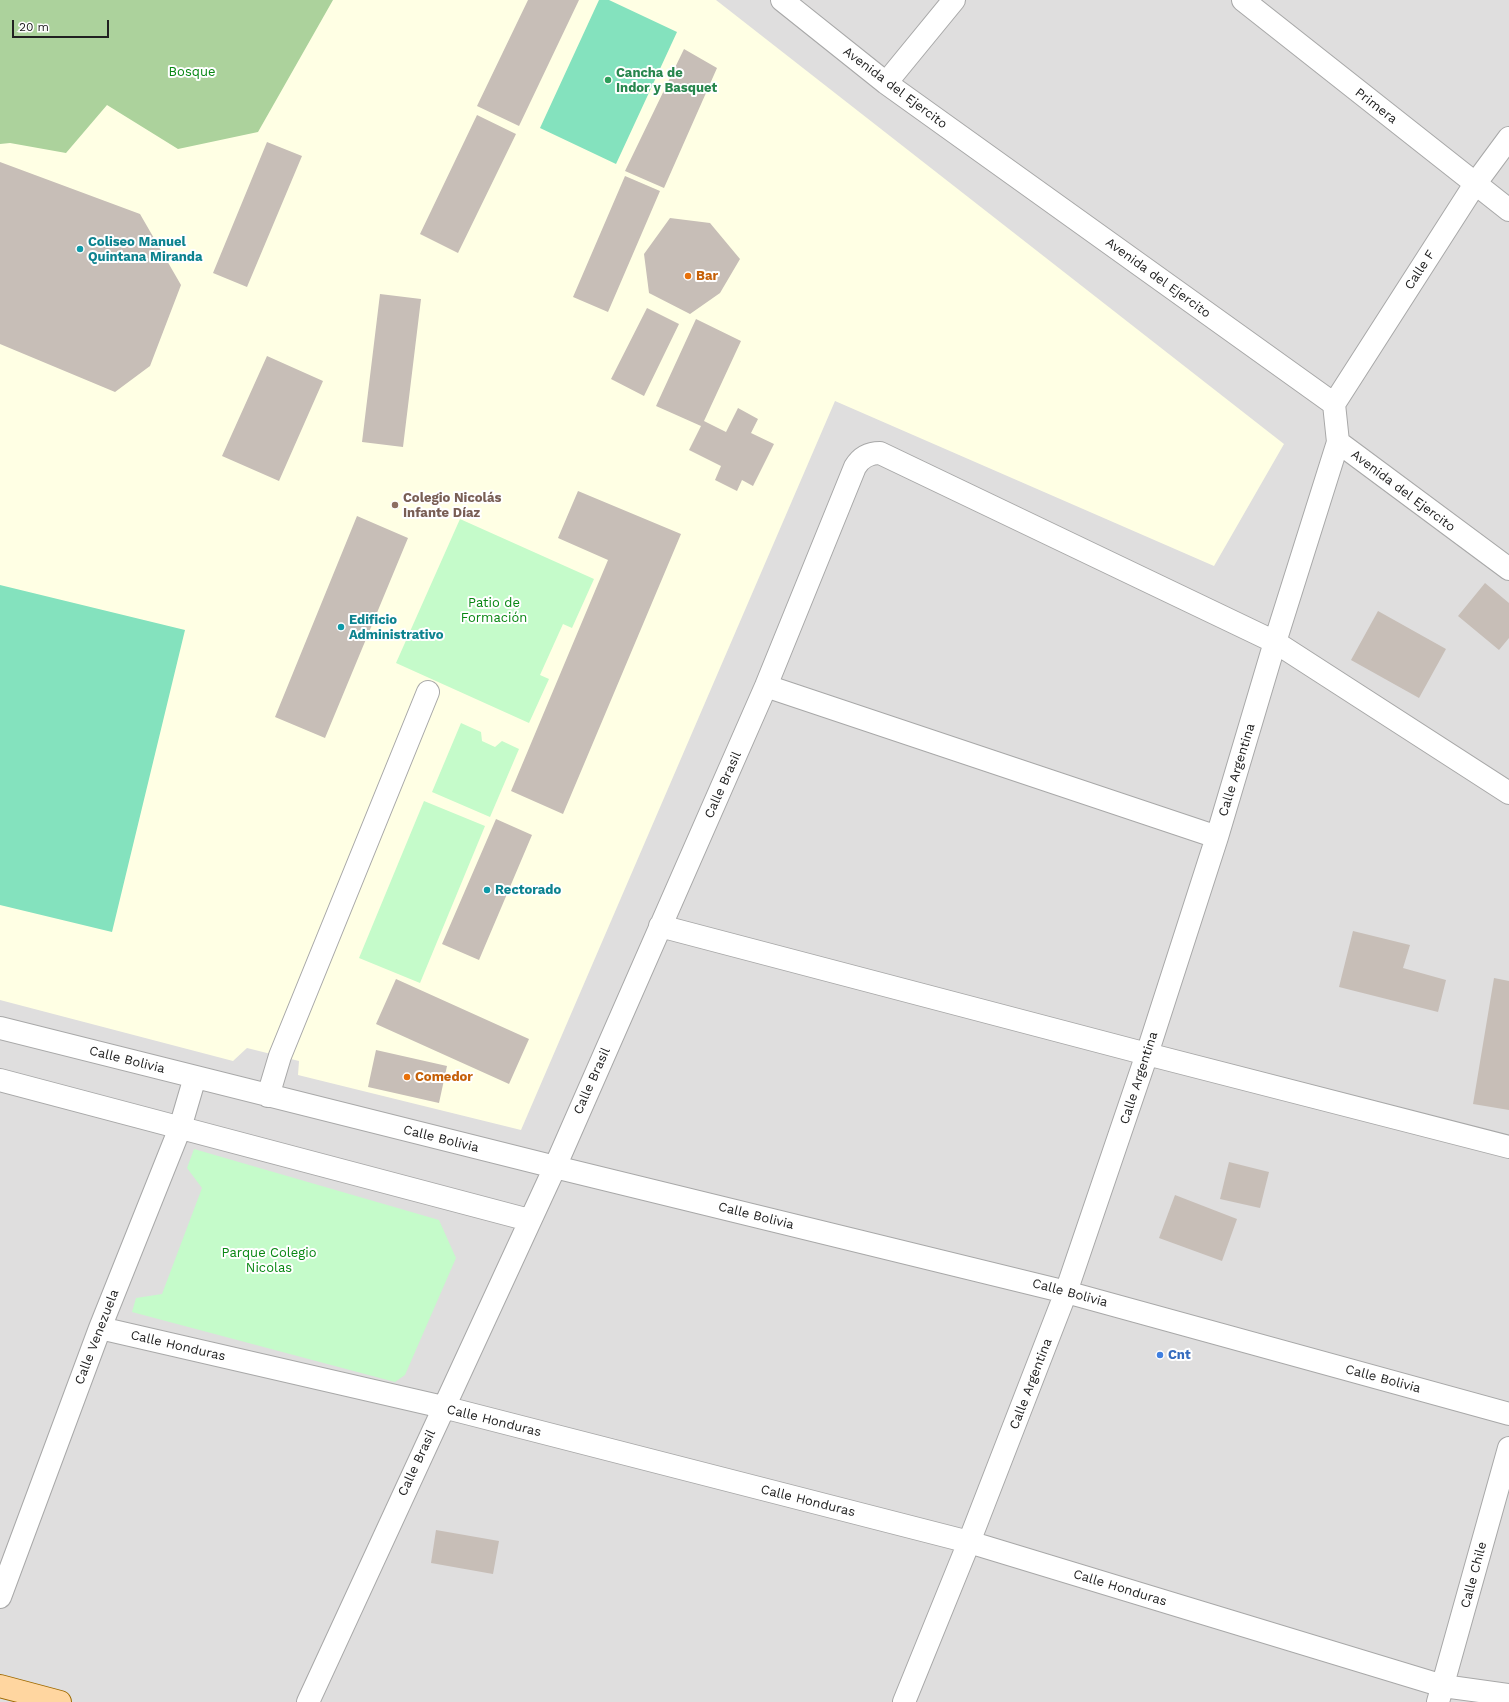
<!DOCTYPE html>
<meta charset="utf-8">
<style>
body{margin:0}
#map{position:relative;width:1509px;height:1702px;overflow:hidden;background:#f2efe8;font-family:"Work Sans",sans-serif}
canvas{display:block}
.scale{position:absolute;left:12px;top:20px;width:97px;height:18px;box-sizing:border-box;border:2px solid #212121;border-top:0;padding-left:5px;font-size:12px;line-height:14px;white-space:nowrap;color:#212121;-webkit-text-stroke:3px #fff;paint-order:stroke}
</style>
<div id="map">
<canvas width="1509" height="1702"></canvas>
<div class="scale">20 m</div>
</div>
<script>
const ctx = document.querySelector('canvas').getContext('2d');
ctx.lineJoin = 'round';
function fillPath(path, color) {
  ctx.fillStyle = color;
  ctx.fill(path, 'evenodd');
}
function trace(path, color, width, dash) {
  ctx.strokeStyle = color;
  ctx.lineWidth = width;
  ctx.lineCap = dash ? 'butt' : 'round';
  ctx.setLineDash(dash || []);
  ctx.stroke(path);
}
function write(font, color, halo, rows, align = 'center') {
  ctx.font = font + ' "Work Sans",sans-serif';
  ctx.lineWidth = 4;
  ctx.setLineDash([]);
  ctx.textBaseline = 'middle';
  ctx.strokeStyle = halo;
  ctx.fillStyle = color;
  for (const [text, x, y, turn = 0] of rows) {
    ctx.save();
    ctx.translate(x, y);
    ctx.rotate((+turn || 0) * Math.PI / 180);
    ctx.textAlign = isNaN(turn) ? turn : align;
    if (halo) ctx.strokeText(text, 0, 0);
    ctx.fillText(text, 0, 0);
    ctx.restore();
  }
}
const residential = new Path2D(`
 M 0,0 L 1509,0 L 1509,1702 L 0,1702 Z`);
const education = new Path2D(`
 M 0,0 L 716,0 L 1284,444 L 1214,566 L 835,401 L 521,1130 L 298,1075 L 299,1061 L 247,1048 L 233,1061 L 0,1000 Z`);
const forest = new Path2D(`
 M 0,0 L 333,0 L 258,132 L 178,149 L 107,105 L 66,153 L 10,143 L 0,144 Z`);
const park = new Path2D(`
 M 460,519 L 594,579 L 572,628 L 563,624 L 540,675 L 549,679 L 529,723 L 396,663 Z
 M 461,723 L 481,732 L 482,741 L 495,747 L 502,741 L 519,749 L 490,817 L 432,792 Z
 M 424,801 L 485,826 L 420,983 L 359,958 Z
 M 194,1149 L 439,1220 L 456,1258 L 405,1375 L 395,1382 L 132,1312 L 136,1298 L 162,1294 L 202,1188 L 187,1168 Z`);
const pitch = new Path2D(`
 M 599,0 L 609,0 L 677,32 L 616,164 L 540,128 Z
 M 0,585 L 185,630 L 112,932 L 0,905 Z`);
const building = new Path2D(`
 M 528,0 L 579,0 L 519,126 L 477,106 Z
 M 684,49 L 717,68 L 664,188 L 625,171 Z
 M 477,115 L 516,134 L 458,253 L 420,234 Z
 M 267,142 L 302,156 L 247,287 L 213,273 Z
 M 0,162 L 140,214 L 181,285 L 150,366 L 115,392 L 0,344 Z
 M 625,176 L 660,191 L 608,312 L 573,297 Z
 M 670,218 L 710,223 L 740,259 L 720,293 L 690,314 L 649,293 L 644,254 Z
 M 380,294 L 421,299 L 403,447 L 362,442 Z
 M 647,308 L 679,324 L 644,396 L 611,379 Z
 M 696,319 L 741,341 L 704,421 L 726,432 L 738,408 L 758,419 L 751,433 L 774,444 L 753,486 L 742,480 L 737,491 L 715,480 L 721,466 L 689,450 L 701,426 L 656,406 Z
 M 267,356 L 323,381 L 279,481 L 222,456 Z
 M 578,491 L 681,534 L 563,814 L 511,791 L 608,560 L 558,538 Z
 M 357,516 L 408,538 L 325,738 L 275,717 Z
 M 1485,583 L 1509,603 L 1509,638 L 1499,650 L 1458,616 Z
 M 1378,611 L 1446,649 L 1419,698 L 1351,660 Z
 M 496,819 L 532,835 L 479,960 L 442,944 Z
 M 1353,931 L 1410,945 L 1403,968 L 1446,980 L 1438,1012 L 1339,987 Z
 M 1494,978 L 1509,981 L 1509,1110 L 1473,1104 Z
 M 396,979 L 529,1039 L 509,1084 L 376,1024 Z
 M 376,1050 L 447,1066 L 439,1103 L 368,1087 Z
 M 1229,1162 L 1269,1172 L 1260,1208 L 1220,1199 Z
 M 1175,1195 L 1237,1219 L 1222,1261 L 1159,1238 Z
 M 436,1530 L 499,1541 L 493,1574 L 431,1563 Z`);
const minor = new Path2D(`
 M 782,0 L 886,83 L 1334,404 L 1338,442 L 1509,569
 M 1243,0 L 1509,210
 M 886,83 L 954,0
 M 1334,404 L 1475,184 L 1509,138
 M 766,686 L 1217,837
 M 660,926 L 1147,1054 L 1509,1147
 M 0,1028 L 555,1167 L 1066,1292 L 1509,1414
 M 0,1080 L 529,1220
 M 268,1096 L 280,1056 L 428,692
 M 100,1328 L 443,1407 L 969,1542 L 1443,1686 L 1509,1695
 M 0,1597 L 100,1328 L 180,1128 L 195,1077
 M 308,1702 L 555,1167 L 766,686 L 855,467 C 861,457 869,453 880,453 L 1275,642 L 1509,793
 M 904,1702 L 969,1542 L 1066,1292 L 1147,1054 L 1217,837 L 1275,642 L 1338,442
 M 1438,1702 L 1509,1448`);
const major = new Path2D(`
 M 0,1686 L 60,1702`);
const markers = [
 [608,80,4,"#2e9e5b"],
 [80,249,4,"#0f9aa8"],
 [688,276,4,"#e8710a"],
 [395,505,4,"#8d6e63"],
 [341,627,4,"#0f9aa8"],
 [487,890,4,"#0f9aa8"],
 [407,1077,4,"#e8710a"],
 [1160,1355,4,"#3f7fe0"]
];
const parkNames = [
 ["Bosque",192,72],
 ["Patio de",494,603],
 ["Formación",494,618],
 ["Parque Colegio",269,1253],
 ["Nicolas",269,1268]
];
const leisureNames = [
 ["Cancha de",616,73],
 ["Indor y Basquet",616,88]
];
const streetNames = [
 ["Avenida del Ejercito",895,88,37],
 ["Primera",1376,106,38],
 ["Calle F",1420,270,-57],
 ["Avenida del Ejercito",1158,278,36],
 ["Avenida del Ejercito",1403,491,37],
 ["Calle Argentina",1237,770,-73],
 ["Calle Brasil",723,785,-66],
 ["Calle Bolivia",127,1060,14],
 ["Calle Argentina",1139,1078,-72],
 ["Calle Brasil",592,1081,-66],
 ["Calle Bolivia",441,1139,14],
 ["Calle Bolivia",756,1216,14],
 ["Calle Bolivia",1070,1293,15],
 ["Calle Venezuela",97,1337,-69],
 ["Calle Honduras",178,1346,13],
 ["Calle Bolivia",1383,1379,15],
 ["Calle Argentina",1031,1384,-69],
 ["Calle Honduras",494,1421,14],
 ["Calle Brasil",417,1463,-65],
 ["Calle Honduras",808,1501,14],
 ["Calle Chile",1474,1575,-75],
 ["Calle Honduras",1120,1588,17]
];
const cultureNames = [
 ["Coliseo Manuel",88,242],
 ["Quintana Miranda",88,257],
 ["Edificio",349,620],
 ["Administrativo",349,635],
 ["Rectorado",495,890]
];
const foodNames = [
 ["Bar",696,276],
 ["Comedor",415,1077]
];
const educationNames = [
 ["Colegio Nicolás",403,498],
 ["Infante Díaz",403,513]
];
const shopNames = [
 ["Cnt",1168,1355]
];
fillPath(residential, '#dfdede');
fillPath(education, '#ffffe4');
fillPath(forest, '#acd29c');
fillPath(park, '#c5fbca');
fillPath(pitch, '#84e2be');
fillPath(building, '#c7beb7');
trace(minor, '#a8a8a8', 24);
trace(major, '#9f6a00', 24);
trace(minor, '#fff', 22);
trace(major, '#ffd6a0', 22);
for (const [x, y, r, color] of markers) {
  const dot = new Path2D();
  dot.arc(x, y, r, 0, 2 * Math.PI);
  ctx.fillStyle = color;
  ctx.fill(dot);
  trace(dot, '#fff', 1.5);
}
write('13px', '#088713', '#fff', parkNames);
write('bold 13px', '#27864d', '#fff', leisureNames, 'left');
write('13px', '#212121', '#fff', streetNames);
write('bold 13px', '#0d838f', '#fff', cultureNames, 'left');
write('bold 13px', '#c56008', '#fff', foodNames, 'left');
write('bold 13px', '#785e54', '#fff', educationNames, 'left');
write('bold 13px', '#366cbe', '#fff', shopNames, 'left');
</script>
